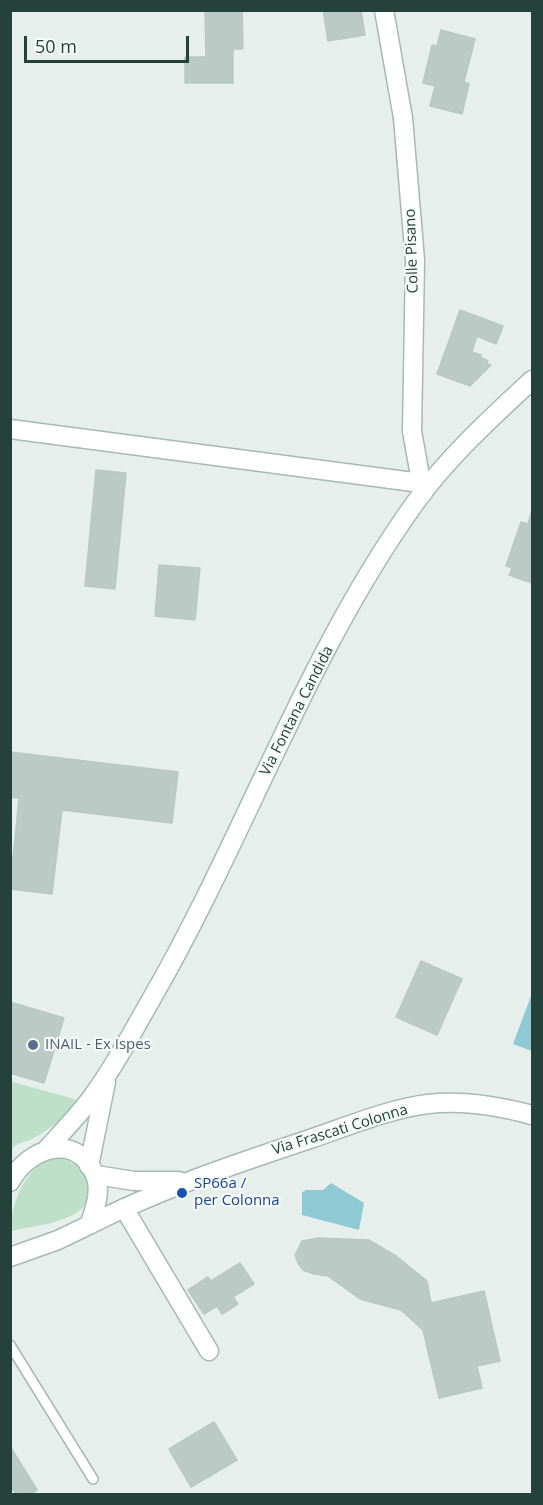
<!DOCTYPE html>
<style>
body{margin:0}
#map{position:relative;width:543px;height:1505px;overflow:hidden;background:#e6efeb;font-family:"Open Sans",sans-serif}
canvas{display:block}
.frame{position:absolute;inset:0;border:12px solid #24423a;pointer-events:none}
.scale{position:absolute;left:24px;top:36px;width:165px;height:27px;box-sizing:border-box;border:3px solid #24423a;border-top:0;padding-left:8px;font-size:18px;line-height:21px;white-space:nowrap;color:#24423a;-webkit-text-stroke:4px #f7fbf9;paint-order:stroke}
</style>
<div id="map">
<canvas width="543" height="1505"></canvas>
<div class="frame"></div>
<div class="scale">50 m</div>
</div>
<script>
const ctx = document.querySelector('canvas').getContext('2d');
ctx.lineJoin = 'round';
function fillPath(path, color) {
  ctx.fillStyle = color;
  ctx.fill(path, 'evenodd');
}
function trace(path, color, width, dash) {
  ctx.strokeStyle = color;
  ctx.lineWidth = width;
  ctx.lineCap = dash ? 'butt' : 'round';
  ctx.setLineDash(dash || []);
  ctx.stroke(path);
}
function write(font, color, halo, rows, align = 'center') {
  ctx.font = font + ' "Open Sans",sans-serif';
  ctx.lineWidth = 4.5;
  ctx.setLineDash([]);
  ctx.textBaseline = 'middle';
  ctx.strokeStyle = halo;
  ctx.fillStyle = color;
  for (const [text, x, y, turn = 0] of rows) {
    ctx.save();
    ctx.translate(x, y);
    ctx.rotate((+turn || 0) * Math.PI / 180);
    ctx.textAlign = isNaN(turn) ? turn : align;
    if (halo) ctx.strokeText(text, 0, 0);
    ctx.fillText(text, 0, 0);
    ctx.restore();
  }
}
const green = new Path2D(`
 M 10,1081 L 77,1100 C 65,1117 51,1129 32,1139 C 24,1143 18,1142 11,1149 Z
 M 58,1158 C 71,1161 81,1166 87,1179 C 104,1221 36,1225 11,1231 C 10,1204 27,1161 58,1158 Z`);
const water = new Path2D(`
 M 531,996 L 532,996 L 532,1051 L 513,1044 Z
 M 331,1183 L 364,1203 L 359,1230 L 302,1215 L 302,1192 L 307,1190 L 323,1190 Z`);
const building = new Path2D(`
 M 205,10 L 242,10 L 243,49 L 233,49 L 233,83 L 185,83 L 185,57 L 206,57 Z
 M 323,10 L 361,10 L 365,35 L 328,41 Z
 M 441,30 L 475,39 L 464,82 L 469,84 L 462,114 L 430,106 L 435,86 L 423,83 L 432,45 L 437,46 Z
 M 460,310 L 503,326 L 496,344 L 477,336 L 472,352 L 481,355 L 480,357 L 488,361 L 487,364 L 491,365 L 470,386 L 437,374 Z
 M 96,470 L 126,473 L 115,589 L 85,586 Z
 M 532,511 L 532,583 L 509,575 L 512,568 L 506,566 L 521,522 L 528,524 Z
 M 159,565 L 200,568 L 195,620 L 155,616 Z
 M 10,752 L 178,772 L 172,823 L 62,810 L 52,894 L 10,889 L 19,798 L 10,797 Z
 M 421,961 L 462,979 L 437,1035 L 396,1017 Z
 M 10,1002 L 64,1018 L 44,1083 L 10,1073 Z
 M 318,1238 L 369,1240 L 396,1256 L 427,1281 L 431,1303 L 484,1291 L 500,1361 L 477,1366 L 482,1388 L 439,1398 L 423,1330 L 401,1310 L 360,1299 L 328,1276 L 314,1274 L 303,1270 L 298,1263 L 295,1255 L 302,1241 Z
 M 240,1263 L 254,1284 L 233,1297 L 238,1304 L 222,1314 L 217,1306 L 204,1314 L 188,1290 L 208,1277 L 211,1281 Z
 M 214,1422 L 237,1460 L 191,1487 L 169,1449 Z
 M 10,1446 L 37,1490 L 29,1494 L 16,1494 L 10,1485 Z`);
const service = new Path2D(`
 M 10,1345 L 93,1479`);
const minor = new Path2D(`
 M 384,10 L 403,118 L 415,260 L 412,431 L 423,493
 M 10,429 L 421,483
 M 124,1208 L 209,1351`);
const tertiary = new Path2D(`
 M 96,1175 L 134,1181 L 179,1181
 M 89,1225 C 160,1189 235,1164 310,1139 C 349,1126 388,1109 428,1104 C 463,1100 499,1106 532,1115`);
const secondary = new Path2D(`
 M 47,1149 C 62,1132 79,1115 92,1097 C 115,1066 133,1031 152,998 C 245,837 306,655 415,503 C 448,457 491,418 532,380
 M 89,1166 L 106,1082
 M 10,1182 C 28,1148 76,1131 95,1175 C 102,1190 95,1210 89,1225 L 58,1240 L 10,1257`);
const markers = [
 [33,1045,6,"#5c6f8a"],
 [182,1193,6,"#1a4fb4"]
];
const streetNames = [
 ["Colle Pisano",412,251,-92],
 ["Via Fontana Candida",297,711,-63],
 ["Via Frascati Colonna",340,1130,-17]
];
const serviceNames = [
 ["INAIL - Ex Ispes",45,1045]
];
const transitNames = [
 ["SP66a /",194,1184],
 ["per Colonna",194,1201]
];
fillPath(green, '#bfe0c8');
fillPath(water, '#8ec9d4');
fillPath(building, '#bbcac4');
trace(building, '#b8c9c2', 1.5);
trace(service, '#a8b8b2', 12);
trace(minor, '#a8b8b2', 21);
trace(tertiary, '#a8b8b2', 21);
trace(secondary, '#a4bbb3', 21);
trace(service, '#fff', 9);
trace(minor, '#fff', 18);
trace(tertiary, '#fff', 18);
trace(secondary, '#fff', 18);
for (const [x, y, r, color] of markers) {
  const dot = new Path2D();
  dot.arc(x, y, r, 0, 2 * Math.PI);
  ctx.fillStyle = color;
  ctx.fill(dot);
  trace(dot, '#f7fbf9', 2);
}
write('15px', '#24423a', '#f7fbf9', streetNames);
write('15px', '#4e5e75', '#f7fbf9', serviceNames, 'left');
write('15px', '#164399', '#f7fbf9', transitNames, 'left');
</script>
